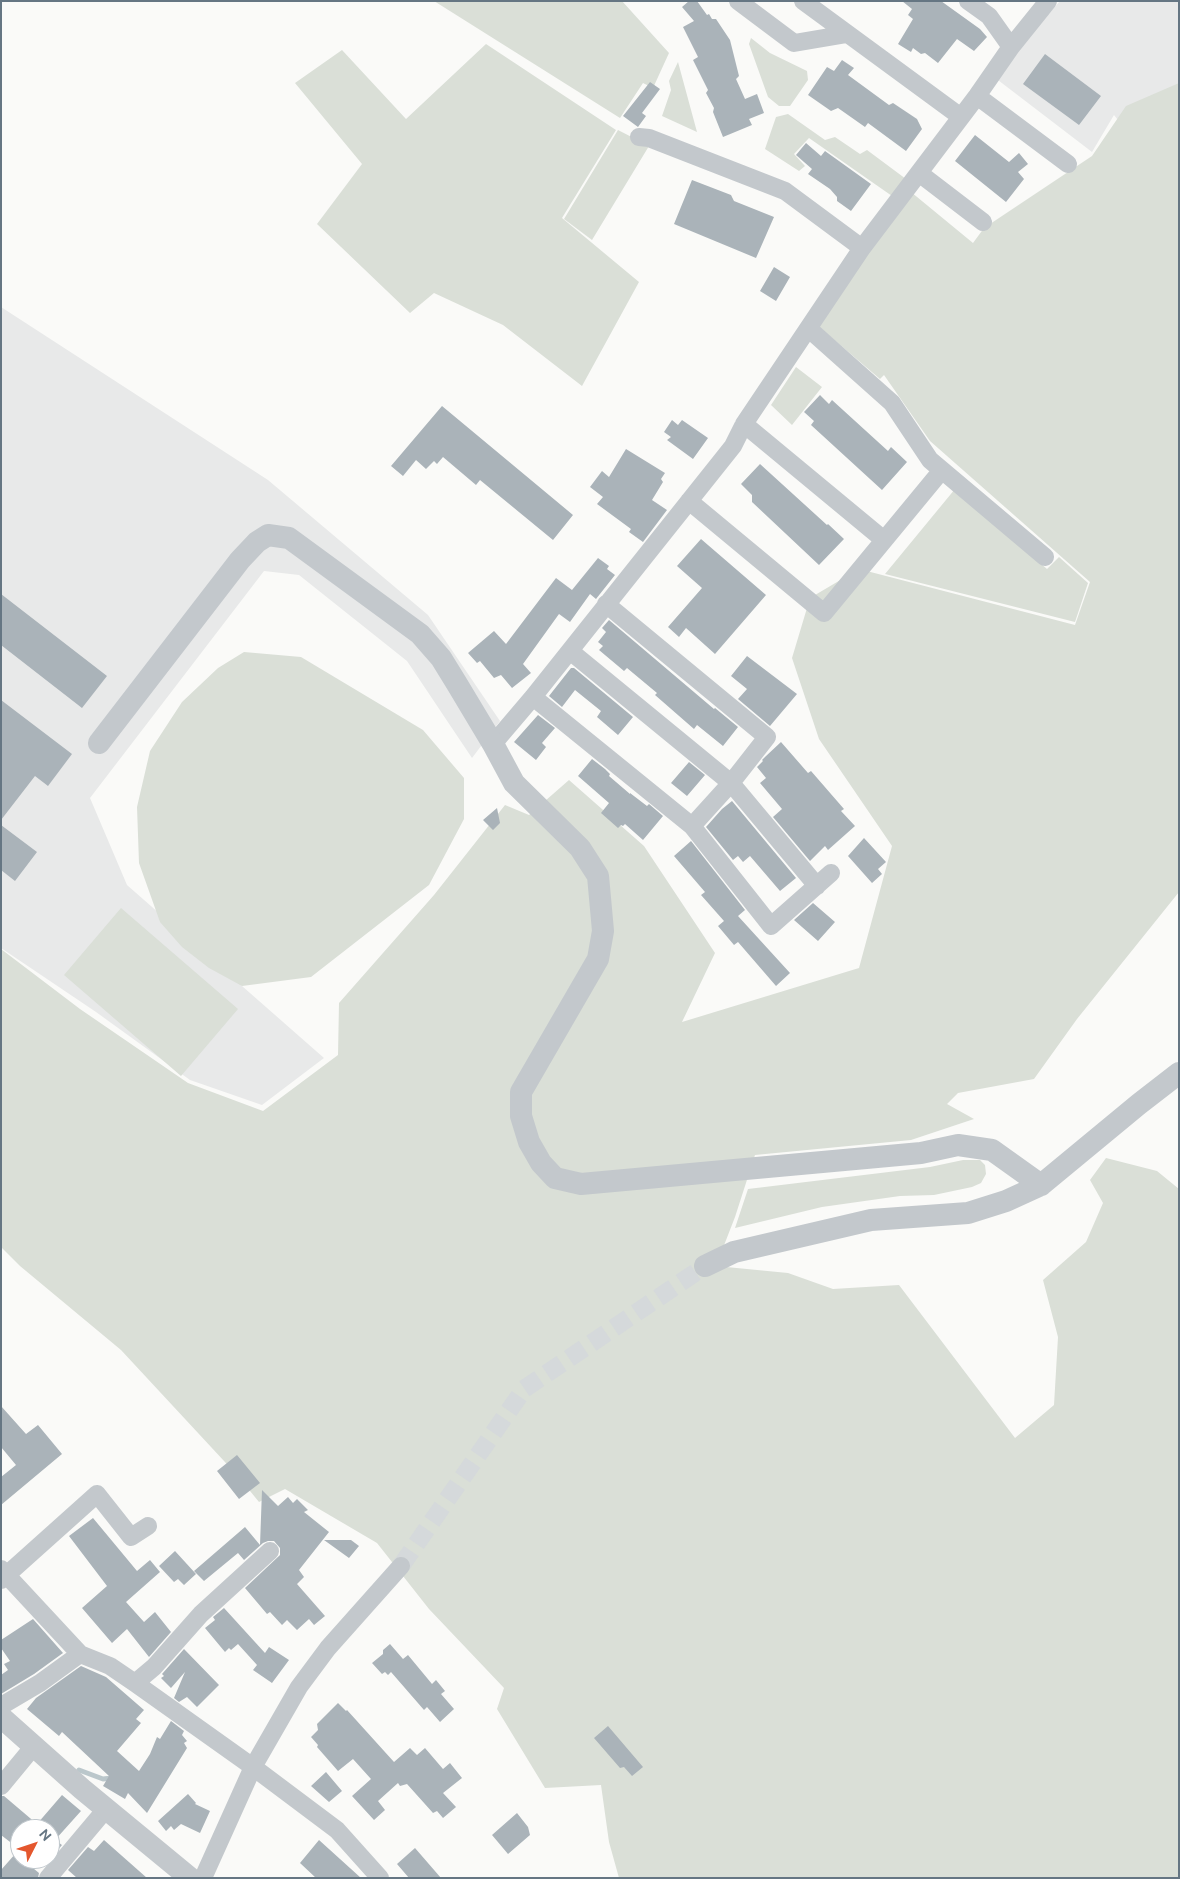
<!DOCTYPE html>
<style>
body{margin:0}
#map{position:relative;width:1180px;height:1879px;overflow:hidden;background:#fafaf8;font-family:Ubuntu,sans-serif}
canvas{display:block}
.frame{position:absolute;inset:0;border:2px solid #657683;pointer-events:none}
.north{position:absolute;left:10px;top:1819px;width:50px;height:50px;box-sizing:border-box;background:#fff;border:1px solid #c1c8cd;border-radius:50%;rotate:49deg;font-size:14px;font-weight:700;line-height:20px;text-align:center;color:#657683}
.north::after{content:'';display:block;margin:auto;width:18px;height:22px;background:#e4572e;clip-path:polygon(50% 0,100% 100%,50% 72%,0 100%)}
</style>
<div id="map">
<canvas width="1180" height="1879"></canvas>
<div class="frame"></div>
<div class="north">N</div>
</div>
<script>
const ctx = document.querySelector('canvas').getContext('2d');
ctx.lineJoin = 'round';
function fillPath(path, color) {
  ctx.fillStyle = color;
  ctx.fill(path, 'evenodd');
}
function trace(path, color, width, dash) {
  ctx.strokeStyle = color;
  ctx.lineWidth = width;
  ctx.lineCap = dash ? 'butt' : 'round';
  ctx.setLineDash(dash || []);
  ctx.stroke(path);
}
const built = new Path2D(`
 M 1060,1 L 1179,1 L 1179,199 L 1114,115 L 1092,152 L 994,77 Z
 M 1,307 L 268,480 L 428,615 L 500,721 L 472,758 L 407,661 L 299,575 L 264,571 L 90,798 L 127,885 L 324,1058 L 262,1105 L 190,1080 L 96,1012 L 1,948 Z`);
const green = new Path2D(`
 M 434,1 L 622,1 L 669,53 L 653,88 L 643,83 L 620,118 Z
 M 751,38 L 770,53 L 807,71 L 808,80 L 790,106 L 779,106 L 768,97 L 749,44 Z
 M 486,44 L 616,130 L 562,218 L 639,282 L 582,386 L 503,325 L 434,293 L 410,313 L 317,224 L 362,164 L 295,83 L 342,50 L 406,119 Z
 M 678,62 L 697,132 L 662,116 L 671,90 L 669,81 Z
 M 1179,83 L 1179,892 L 1077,1019 L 1034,1079 L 958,1093 L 947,1104 L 974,1119 L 911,1140 L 755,1155 L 735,1217 L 716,1266 L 788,1273 L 833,1289 L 899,1285 L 1015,1438 L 1054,1405 L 1058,1337 L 1043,1280 L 1086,1242 L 1103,1203 L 1090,1180 L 1106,1158 L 1157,1171 L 1179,1189 L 1179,1878 L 619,1878 L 609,1842 L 601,1785 L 545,1788 L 497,1709 L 504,1688 L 429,1609 L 377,1543 L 285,1489 L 259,1502 L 237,1475 L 121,1350 L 20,1266 L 1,1247 L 1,949 L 80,1009 L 188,1083 L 263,1111 L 338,1055 L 339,1003 L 434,895 L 505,805 L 529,815 L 569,780 L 644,846 L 715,953 L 682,1022 L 859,968 L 892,846 L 819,739 L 792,658 L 810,598 L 859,569 L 1075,625 L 1090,582 L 930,441 L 884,375 L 880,379 L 818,326 L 911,192 L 973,243 L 984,228 L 1092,156 L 1126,106 Z
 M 788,114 L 825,140 L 835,137 L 860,154 L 867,150 L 906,179 L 892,196 L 809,138 L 794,154 L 805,166 L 799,171 L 765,149 L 776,117 Z
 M 618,130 L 649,146 L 592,240 L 564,219 Z
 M 796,367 L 822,387 L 792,425 L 771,405 Z
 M 955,489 L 1047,569 L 1059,557 L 1088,583 L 1075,622 L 885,574 Z
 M 244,652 L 301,657 L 423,730 L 464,778 L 464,819 L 429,885 L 311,977 L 242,986 L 209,968 L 182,947 L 160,922 L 139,863 L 137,807 L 150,751 L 182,702 L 218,668 Z
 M 121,908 L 238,1009 L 181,1076 L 64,975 Z
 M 963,1160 L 980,1160 L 985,1165 L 986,1174 L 981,1183 L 972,1187 L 934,1195 L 900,1196 L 822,1207 L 735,1228 L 748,1189 L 930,1167 Z`);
const stream = new Path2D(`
 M 79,1770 L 103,1779 L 112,1778`);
const building = new Path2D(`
 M 689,1 L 697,1 L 707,15 L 709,14 L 712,19 L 716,19 L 730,40 L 739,76 L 736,79 L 745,99 L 757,94 L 764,113 L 749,119 L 752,125 L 723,137 L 713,112 L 714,108 L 706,93 L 708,90 L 693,60 L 698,57 L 683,27 L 694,21 L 682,7 Z
 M 902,1 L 941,1 L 980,29 L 987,37 L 974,51 L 957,39 L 938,63 L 925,53 L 921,54 L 913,48 L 911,52 L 898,44 L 913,19 L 908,15 L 912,9 Z
 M 1045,54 L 1101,96 L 1079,125 L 1023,84 Z
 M 842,60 L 854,68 L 848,75 L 889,105 L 893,103 L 917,119 L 922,129 L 906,151 L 868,123 L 865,127 L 838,108 L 831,111 L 808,95 L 827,67 L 834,71 Z
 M 650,82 L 660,89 L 642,113 L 646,116 L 638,127 L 623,116 Z
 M 975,135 L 1009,162 L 1019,153 L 1028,164 L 1018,172 L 1024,179 L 1006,202 L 955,161 Z
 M 806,143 L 821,156 L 825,151 L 871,184 L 851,211 L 837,201 L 837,197 L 830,189 L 808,174 L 812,169 L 796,155 Z
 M 692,180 L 731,195 L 734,201 L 774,217 L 756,258 L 674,224 Z
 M 774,267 L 790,277 L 776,301 L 760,291 Z
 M 820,395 L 829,404 L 832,400 L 888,451 L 891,447 L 907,462 L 882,490 L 811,425 L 814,421 L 804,412 Z
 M 442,406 L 573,515 L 553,540 L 480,480 L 476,485 L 443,457 L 437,464 L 434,461 L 426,469 L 416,460 L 403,476 L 391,466 Z
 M 672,420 L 678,425 L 682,420 L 708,438 L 693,459 L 667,440 L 671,437 L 664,432 Z
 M 626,449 L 665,473 L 661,479 L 663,482 L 652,500 L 667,510 L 643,542 L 629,532 L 631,529 L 597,504 L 603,497 L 590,487 L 602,471 L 609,477 Z
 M 760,464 L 827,525 L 828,524 L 844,539 L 819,565 L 752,502 L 752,495 L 741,484 Z
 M 701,539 L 766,595 L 715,654 L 686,628 L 679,637 L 668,627 L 702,588 L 677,566 Z
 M 598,558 L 609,566 L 607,569 L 615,575 L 596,599 L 590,594 L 570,622 L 559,614 L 523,664 L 531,673 L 512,688 L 501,675 L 494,678 L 480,661 L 477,663 L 468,653 L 494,631 L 506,644 L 556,578 L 572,590 Z
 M 1,594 L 107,676 L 82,708 L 1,645 Z
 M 609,620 L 714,709 L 715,708 L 738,727 L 723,746 L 697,725 L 694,729 L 655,695 L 657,693 L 627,668 L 624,671 L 599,650 L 603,646 L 598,642 L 606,632 L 602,628 Z
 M 747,656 L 797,694 L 770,726 L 738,699 L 747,689 L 731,676 Z
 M 571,668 L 574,668 L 633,717 L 618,735 L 597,717 L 601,711 L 575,690 L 562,707 L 549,696 Z
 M 1,700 L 72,754 L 48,786 L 35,776 L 1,820 Z
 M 538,715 L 555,728 L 542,743 L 546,747 L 536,760 L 514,742 Z
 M 781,742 L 808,773 L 811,771 L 844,809 L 841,811 L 855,826 L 828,850 L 825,846 L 810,861 L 773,817 L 782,809 L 760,783 L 766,778 L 757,767 L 763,761 L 762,760 L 766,756 Z
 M 592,759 L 605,769 L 610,774 L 609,776 L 630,794 L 630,793 L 647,806 L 649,804 L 663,816 L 643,840 L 625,824 L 623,826 L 621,825 L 618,828 L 601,813 L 609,803 L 578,776 Z
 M 689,762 L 705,775 L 687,796 L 671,783 Z
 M 732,801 L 796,878 L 780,891 L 750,856 L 743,862 L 738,856 L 733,860 L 706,827 L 722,809 Z
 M 497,808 L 500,823 L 493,830 L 483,820 Z
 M 1,825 L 37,852 L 15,881 L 1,870 Z
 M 864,838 L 886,862 L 878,869 L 882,874 L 872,883 L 848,856 Z
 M 691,841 L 745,910 L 738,916 L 790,973 L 776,986 L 738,942 L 734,945 L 718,926 L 724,921 L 701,895 L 705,892 L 674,856 Z
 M 813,903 L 835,922 L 818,941 L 794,920 Z
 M 1,1406 L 26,1434 L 38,1425 L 62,1454 L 1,1505 L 1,1477 L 16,1465 L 1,1447 Z
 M 237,1455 L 260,1483 L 239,1499 L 217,1471 Z
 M 262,1490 L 278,1506 L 288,1497 L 293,1503 L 297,1499 L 308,1510 L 304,1512 L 329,1532 L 299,1570 L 304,1577 L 297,1584 L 325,1616 L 314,1625 L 309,1619 L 297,1630 L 287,1620 L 282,1625 L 270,1612 L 267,1614 L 245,1588 L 280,1555 L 280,1548 L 274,1541 L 268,1541 L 263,1543 L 244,1560 L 238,1553 L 204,1581 L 194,1571 L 245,1527 L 260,1545 Z
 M 93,1518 L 137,1571 L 150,1560 L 160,1572 L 126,1602 L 144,1622 L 155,1612 L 171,1632 L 149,1657 L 127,1629 L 112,1643 L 82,1608 L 107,1586 L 69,1536 Z
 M 324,1540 L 351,1540 L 359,1546 L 349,1558 Z
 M 175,1551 L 196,1574 L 184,1585 L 178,1579 L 174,1582 L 159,1566 Z
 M 224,1608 L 265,1653 L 269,1647 L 289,1660 L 272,1683 L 253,1670 L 257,1665 L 238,1644 L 231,1650 L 229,1648 L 225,1652 L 205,1628 L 215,1620 L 213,1617 Z
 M 33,1619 L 63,1653 L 34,1674 L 1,1694 L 1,1675 L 8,1670 L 4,1664 L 10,1661 L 1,1648 L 1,1640 Z
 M 390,1644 L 403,1659 L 408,1655 L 432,1684 L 436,1680 L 445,1691 L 441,1694 L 454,1709 L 440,1722 L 427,1707 L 424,1710 L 391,1672 L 388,1675 L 385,1672 L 382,1674 L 372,1663 L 383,1654 L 383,1650 Z
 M 184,1649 L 219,1685 L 197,1707 L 187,1697 L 179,1702 L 174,1698 L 185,1672 L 171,1688 L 161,1678 L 164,1676 L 162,1674 Z
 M 81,1666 L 106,1677 L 144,1710 L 136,1719 L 141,1723 L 117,1751 L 139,1771 L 150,1754 L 157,1737 L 160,1739 L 171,1721 L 184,1731 L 182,1735 L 187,1741 L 184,1743 L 187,1748 L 147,1813 L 128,1793 L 125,1799 L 103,1786 L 109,1776 L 62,1732 L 59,1736 L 27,1709 L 36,1698 Z
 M 338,1703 L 346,1711 L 347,1710 L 394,1762 L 410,1748 L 417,1755 L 425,1748 L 443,1769 L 450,1763 L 462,1778 L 443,1793 L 456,1807 L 443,1818 L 437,1811 L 433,1813 L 407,1784 L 400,1786 L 398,1783 L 378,1801 L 385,1810 L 374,1820 L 352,1796 L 371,1779 L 353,1759 L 338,1771 L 317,1747 L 318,1745 L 311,1737 L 318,1730 L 317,1724 Z
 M 608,1726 L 643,1767 L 632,1776 L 624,1767 L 620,1768 L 594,1738 Z
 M 326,1772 L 342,1791 L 329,1802 L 311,1786 Z
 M 188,1794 L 196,1803 L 195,1804 L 210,1811 L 200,1833 L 181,1824 L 174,1830 L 171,1826 L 166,1831 L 158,1821 Z
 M 62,1795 L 81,1811 L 55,1840 L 62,1845 L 52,1857 L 50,1855 L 50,1829 L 20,1829 L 20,1837 L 14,1845 L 1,1835 L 1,1796 L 4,1796 L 37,1824 Z
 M 517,1813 L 528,1827 L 530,1835 L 508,1854 L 492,1835 Z
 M 104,1840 L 147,1878 L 77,1878 L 68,1870 L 88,1847 L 94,1851 Z
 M 319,1840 L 361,1878 L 316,1878 L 300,1863 Z
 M 415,1848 L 441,1878 L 409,1878 L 397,1864 Z
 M 16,1853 L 20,1859 L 22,1859 L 39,1873 L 38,1878 L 1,1878 L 1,1870 Z`);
const minorTunnel = new Path2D(`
 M 401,1566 L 524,1389 L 705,1266`);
const minor = new Path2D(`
 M 738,1 L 794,43 L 847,34
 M 803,1 L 961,117
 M 968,1 L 989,16 L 1011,47
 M 977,96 L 1068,164
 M 639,137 L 649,138 L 785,191 L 862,248
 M 919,173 L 983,222
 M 809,329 L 892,403 L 930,460 L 1045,557
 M 744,424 L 884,540
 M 689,501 L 824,613 L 942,470
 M 606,604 L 767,737 L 731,783 L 692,826
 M 570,651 L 731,783 L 817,886
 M 533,697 L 692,826 L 771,926 L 831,873
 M 493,744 L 533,697 L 733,446 L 744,424 L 862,248 L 977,96 L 1011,47 L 1048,1
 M 1,1569 L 80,1654
 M 1,1580 L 97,1494 L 131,1537 L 148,1526
 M 135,1683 L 154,1667 L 201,1614 L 270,1551
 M 1,1706 L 40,1683 L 80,1654 L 110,1666 L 135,1683 L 253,1767 L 337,1830 L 380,1878
 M 1,1786 L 34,1746
 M 48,1878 L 106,1809
 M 203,1878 L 253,1767 L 299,1687 L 328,1648 L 401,1566`);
const tertiary = new Path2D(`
 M 99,743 L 240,560 L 257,542 L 268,535 L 289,538 L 420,634 L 441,658 L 457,684 L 493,744 L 514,783 L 580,848 L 598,876 L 603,931 L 598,959 L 521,1092 L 521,1116 L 529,1142 L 541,1163 L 555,1178 L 581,1184 L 921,1153 L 958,1145 L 992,1150 L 1041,1185
 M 705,1266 L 734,1252 L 871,1220 L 968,1213 L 1006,1201 L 1041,1185 L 1139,1104 L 1179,1073
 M 1,1717 L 82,1789 L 190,1878`);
fillPath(built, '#e8e9e9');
fillPath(green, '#dadfd7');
trace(stream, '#bbc7cb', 5);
fillPath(building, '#aab3b9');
trace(minorTunnel, '#d5d9db', 18, [18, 9]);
trace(minor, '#c3c8cc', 18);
trace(tertiary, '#c3c8cc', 22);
</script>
